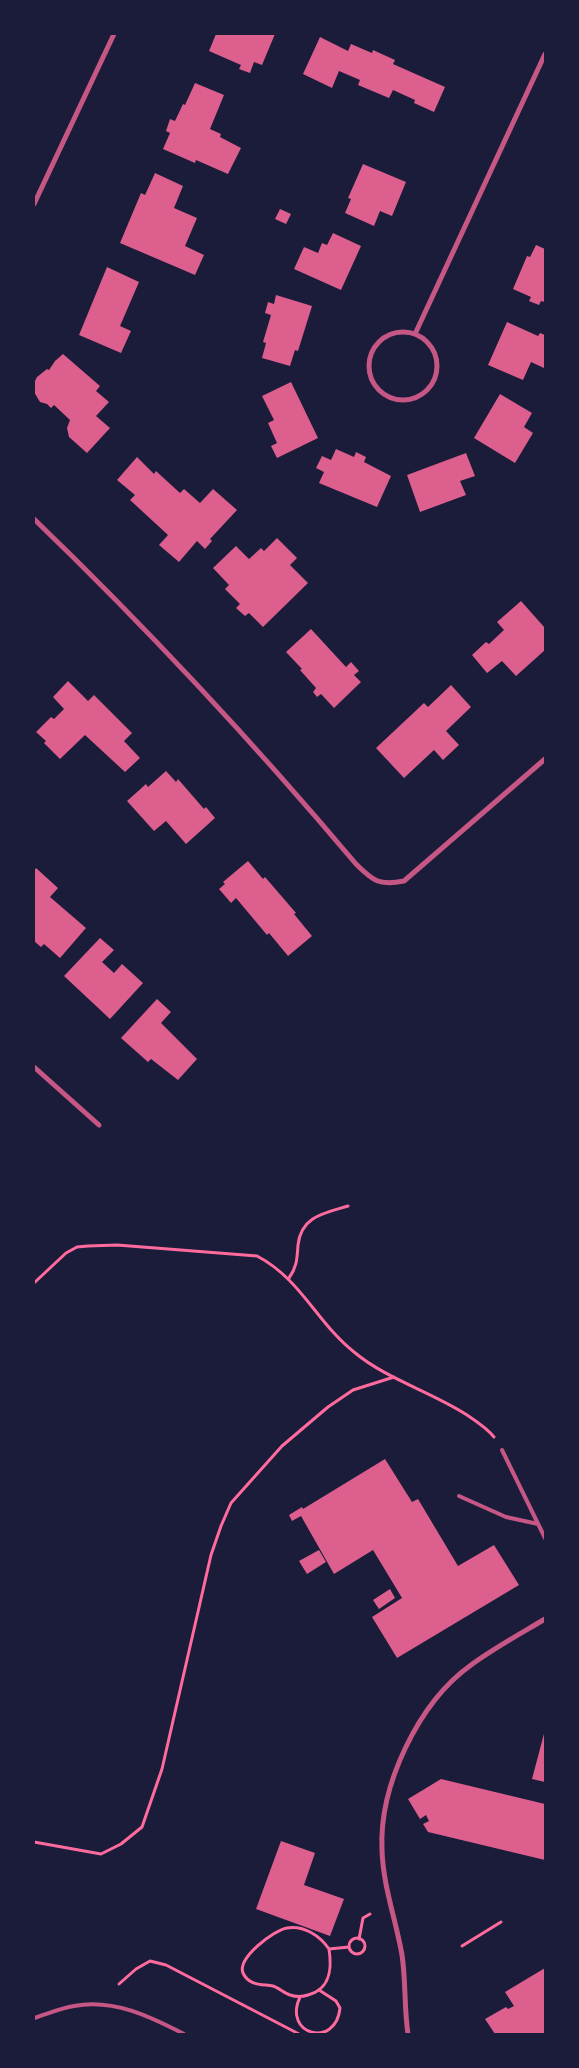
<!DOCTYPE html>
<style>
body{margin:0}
#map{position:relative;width:579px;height:2068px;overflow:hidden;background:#1b1b3a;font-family:"Public Sans",sans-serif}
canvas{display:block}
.frame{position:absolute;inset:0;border:35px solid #1b1b3a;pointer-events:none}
</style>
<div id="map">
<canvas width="579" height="2068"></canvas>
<div class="frame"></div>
</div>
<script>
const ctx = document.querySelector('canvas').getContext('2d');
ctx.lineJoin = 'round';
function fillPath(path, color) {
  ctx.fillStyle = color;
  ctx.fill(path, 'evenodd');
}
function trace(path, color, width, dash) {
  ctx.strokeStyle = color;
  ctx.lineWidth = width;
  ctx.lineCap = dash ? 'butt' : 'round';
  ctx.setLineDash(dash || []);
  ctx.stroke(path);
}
const building = new Path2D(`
 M 216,34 L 275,34 L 262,65 L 254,62 L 250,73 L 239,69 L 241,65 L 209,51 Z
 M 320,37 L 348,51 L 351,44 L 372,53 L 373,50 L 395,60 L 393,64 L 445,87 L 434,112 L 414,103 L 415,100 L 393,90 L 389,98 L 358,85 L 360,80 L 339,71 L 332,88 L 303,74 Z
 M 195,83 L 224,95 L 210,129 L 221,134 L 220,137 L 241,148 L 228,174 L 196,160 L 195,163 L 163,149 L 170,133 L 166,131 L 170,119 L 175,121 L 183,104 L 185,105 Z
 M 363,164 L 406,182 L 392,216 L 380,211 L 374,226 L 345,213 L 351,199 L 348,198 Z
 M 155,173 L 183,186 L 174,208 L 197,218 L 185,246 L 204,255 L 195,275 L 120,243 L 141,193 L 145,195 Z
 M 280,209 L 291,214 L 286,224 L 275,219 Z
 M 333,233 L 361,246 L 341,290 L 294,269 L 304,247 L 318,253 L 322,243 L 327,245 Z
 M 536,245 L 545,249 L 545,302 L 541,301 L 539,305 L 529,301 L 531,297 L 513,289 L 527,256 L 530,257 Z
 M 107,267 L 139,282 L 120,326 L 131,331 L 121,353 L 79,335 Z
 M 276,295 L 312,306 L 298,351 L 295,350 L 290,366 L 262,358 L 266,343 L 263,342 L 271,315 L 265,313 L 268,302 L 274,304 Z
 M 507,322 L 538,336 L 540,333 L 545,335 L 544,368 L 531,362 L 523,380 L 488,365 Z
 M 63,354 L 100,386 L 96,391 L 109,402 L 96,416 L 110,428 L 87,453 L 69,437 L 67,428 L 70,420 L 54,405 L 51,408 L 47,404 L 40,402 L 34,392 L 34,383 L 37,377 L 47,369 L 49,370 L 55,361 Z
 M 291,382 L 318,438 L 277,458 L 271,446 L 277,443 L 268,423 L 274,420 L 262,396 Z
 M 500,394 L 532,413 L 524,427 L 533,433 L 515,463 L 474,438 Z
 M 336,449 L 354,457 L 356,452 L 366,457 L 364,462 L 391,476 L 377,507 L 319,483 L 324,472 L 316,468 L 322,456 L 331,460 Z
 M 466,453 L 475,476 L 460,481 L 466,495 L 420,512 L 407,475 Z
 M 137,457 L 154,474 L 156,471 L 180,493 L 184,489 L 200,503 L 213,489 L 237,510 L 210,539 L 212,541 L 205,549 L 197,541 L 179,562 L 159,545 L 168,535 L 130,500 L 135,495 L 117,480 Z
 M 277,538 L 297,558 L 290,565 L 308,583 L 263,627 L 249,613 L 245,616 L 236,608 L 240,604 L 225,589 L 229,585 L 213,568 L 236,546 L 249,559 L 261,548 L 264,551 Z
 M 521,601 L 545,628 L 545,650 L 516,676 L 502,661 L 487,673 L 472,655 L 486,642 L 489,644 L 504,630 L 497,622 Z
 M 311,629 L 346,667 L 351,662 L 359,671 L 354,675 L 361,682 L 334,708 L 321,694 L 317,697 L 313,692 L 316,688 L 300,670 L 302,669 L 286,652 Z
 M 68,681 L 88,701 L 94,695 L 132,733 L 124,741 L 140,758 L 125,772 L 85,735 L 60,759 L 44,743 L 46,741 L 36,732 L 51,717 L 54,719 L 64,709 L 53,697 Z
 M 451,685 L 471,707 L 446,731 L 459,745 L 443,760 L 434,750 L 404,778 L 376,748 L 424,703 L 428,707 Z
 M 166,771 L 176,782 L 178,779 L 204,809 L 206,807 L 215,818 L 186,844 L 166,821 L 154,831 L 127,801 L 146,784 L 148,787 Z
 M 248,861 L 263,879 L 265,877 L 296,913 L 294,914 L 312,936 L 288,956 L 269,933 L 267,935 L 236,898 L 231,903 L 219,889 L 225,884 L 223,882 Z
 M 36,868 L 58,888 L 50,897 L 86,928 L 60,958 L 44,944 L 41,947 L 34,941 L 34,871 Z
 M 100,938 L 114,950 L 102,962 L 114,973 L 122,964 L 143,983 L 110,1019 L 64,976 Z
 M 157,999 L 171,1012 L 161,1023 L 197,1059 L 178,1080 L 151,1059 L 148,1062 L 121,1038 Z
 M 385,1459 L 412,1502 L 418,1499 L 458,1566 L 494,1545 L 519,1585 L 397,1658 L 372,1617 L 402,1598 L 373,1550 L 334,1574 L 301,1516 L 292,1521 L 289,1515 L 302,1507 L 303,1509 Z
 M 319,1550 L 326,1562 L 307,1574 L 299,1561 Z
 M 390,1589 L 395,1598 L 379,1609 L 373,1600 Z
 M 545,1730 L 545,1782 L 532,1779 Z
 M 441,1779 L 545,1804 L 545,1860 L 428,1832 L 423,1824 L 429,1821 L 426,1815 L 420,1819 L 408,1799 Z
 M 281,1841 L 315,1853 L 304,1885 L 344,1899 L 330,1936 L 256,1909 Z
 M 545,1968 L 545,2034 L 495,2034 L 485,2019 L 506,2007 L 508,2009 L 514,2006 L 505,1992 Z`);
const path = new Path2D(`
 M 289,1278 C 297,1267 297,1259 298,1245 C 301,1216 325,1213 348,1206
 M 34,1283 L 66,1253 L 77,1247 L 88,1246 L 117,1245 L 257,1256 C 301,1279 317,1323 354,1352 C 386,1379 432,1392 467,1415 C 476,1421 487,1428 494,1437
 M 34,1842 L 101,1854 L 121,1844 L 142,1827 L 162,1769 L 211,1555 L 221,1526 L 231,1503 L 282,1446 L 328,1407 L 353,1390 L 394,1377
 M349 1946a8 8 0 1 1 16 0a8 8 0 1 1-16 0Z
 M 359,1939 L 363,1918 L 370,1914
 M 462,1946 L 501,1922
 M 329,1949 C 332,1968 331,1989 308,1995 C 302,1997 296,1997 290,1995 C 284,1993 279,1988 273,1986 C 262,1984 249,1986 243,1973 C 237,1958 274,1930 287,1928 C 304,1925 320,1936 329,1949 L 349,1947
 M 119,1984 L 136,1969 L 150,1961 L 166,1965 L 299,2034
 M 300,1997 C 282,2035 336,2049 340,2008 L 336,2001 L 319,1990`);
const service = new Path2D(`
 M 502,1450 L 545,1538
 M 459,1496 L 506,1517 L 538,1524
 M 34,2018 C 47,2014 61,2008 74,2006 C 113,1998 151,2017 184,2034`);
const minor = new Path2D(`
 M 34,204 L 114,34
 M369 366a34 34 0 1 1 68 0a34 34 0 1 1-68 0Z
 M 415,334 L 545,54
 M 34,519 C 147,628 254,743 356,864 C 373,881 379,886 404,881 L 545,759
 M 34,1067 L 99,1125
 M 408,2034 C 404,2008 406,1981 402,1955 C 396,1920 383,1886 382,1850 C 379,1786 418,1703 471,1665 C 494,1648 520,1634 545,1619`);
fillPath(building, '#dd5f8e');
trace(path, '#ff6b9d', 3);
trace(service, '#c65784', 4);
trace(minor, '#c65784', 5);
</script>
